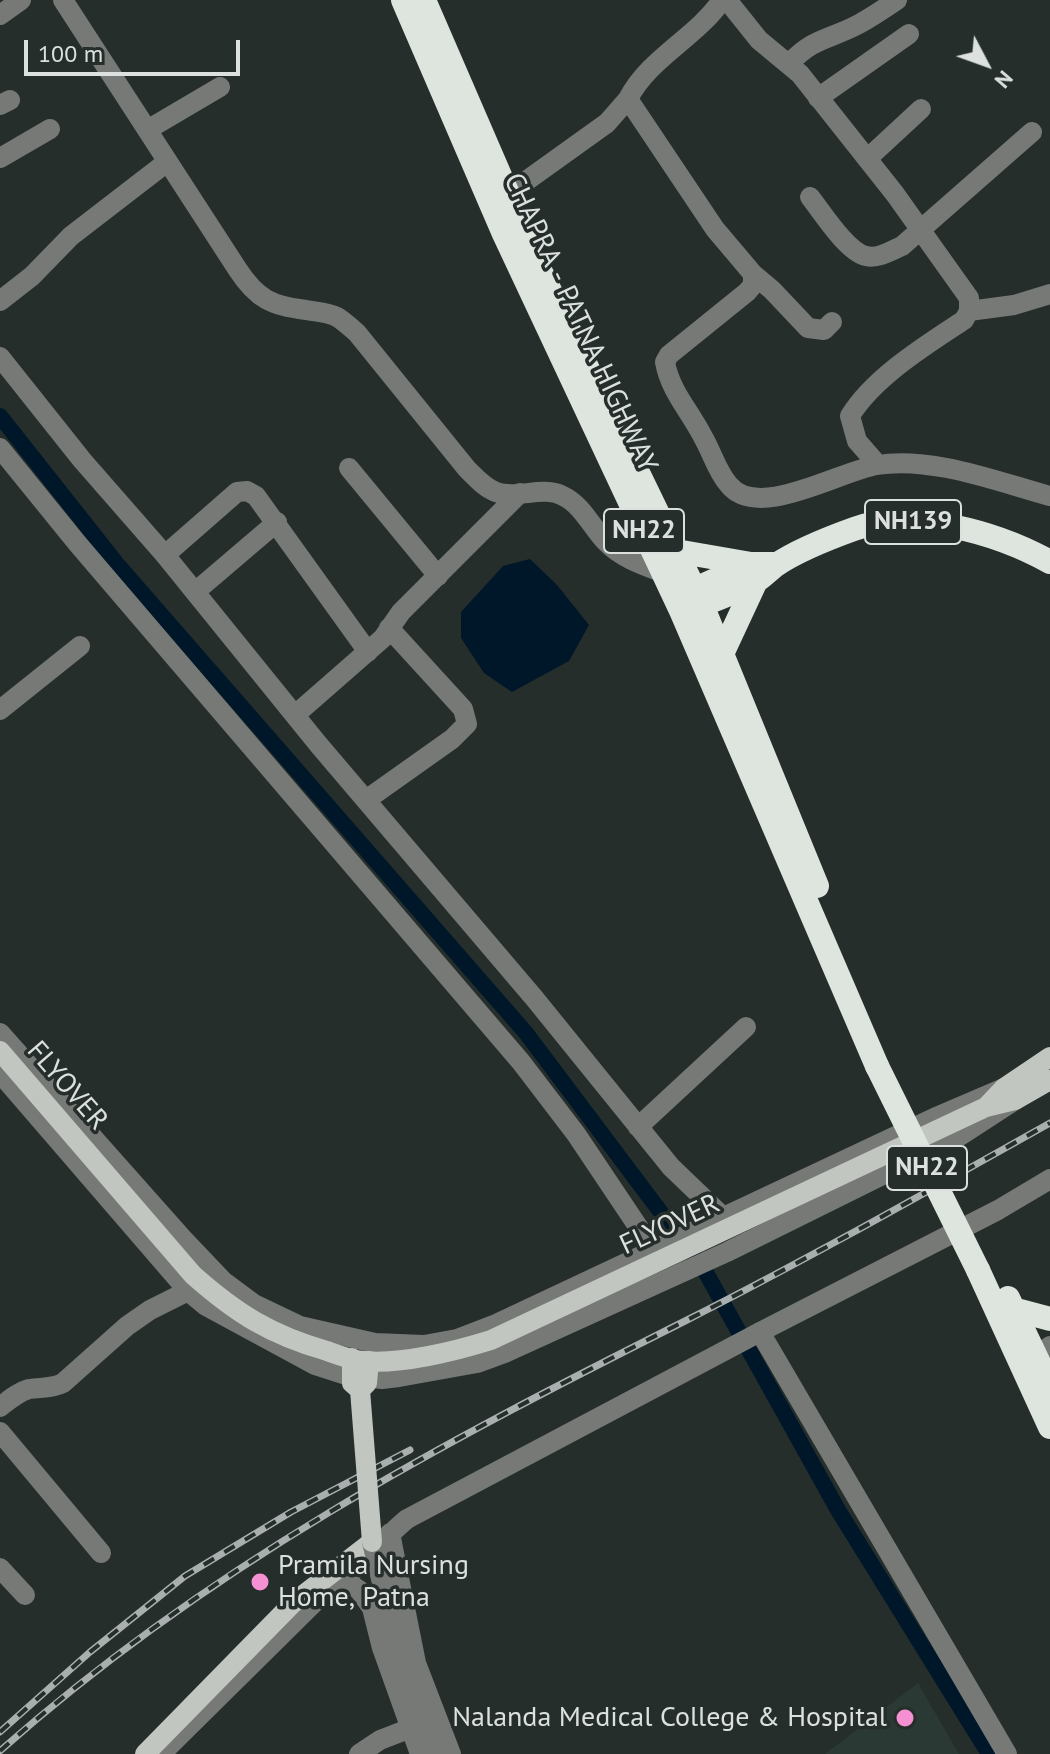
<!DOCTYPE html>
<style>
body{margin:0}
#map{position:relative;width:1050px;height:1754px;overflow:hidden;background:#252e2b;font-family:"PT Sans",sans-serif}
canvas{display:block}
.north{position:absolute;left:946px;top:24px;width:80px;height:80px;-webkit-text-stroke:6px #252e2b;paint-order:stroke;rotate:131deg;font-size:22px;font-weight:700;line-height:32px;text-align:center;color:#dce1e0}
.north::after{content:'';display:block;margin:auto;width:28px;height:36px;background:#dce1e0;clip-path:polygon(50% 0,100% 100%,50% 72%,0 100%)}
.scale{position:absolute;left:24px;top:40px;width:216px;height:36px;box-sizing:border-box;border:4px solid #dce1e0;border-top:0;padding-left:10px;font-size:24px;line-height:28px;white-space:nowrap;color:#dce1e0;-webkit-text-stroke:6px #252e2b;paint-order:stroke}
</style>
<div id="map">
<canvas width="1050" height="1754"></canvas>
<div class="north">N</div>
<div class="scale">100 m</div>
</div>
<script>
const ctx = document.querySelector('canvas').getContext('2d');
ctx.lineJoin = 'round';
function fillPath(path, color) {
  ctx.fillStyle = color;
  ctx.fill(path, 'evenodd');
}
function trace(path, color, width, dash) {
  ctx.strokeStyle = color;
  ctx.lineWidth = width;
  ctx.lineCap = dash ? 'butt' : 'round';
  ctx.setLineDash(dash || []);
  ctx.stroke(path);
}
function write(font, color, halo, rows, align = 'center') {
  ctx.font = font + ' "PT Sans",sans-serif';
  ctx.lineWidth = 7;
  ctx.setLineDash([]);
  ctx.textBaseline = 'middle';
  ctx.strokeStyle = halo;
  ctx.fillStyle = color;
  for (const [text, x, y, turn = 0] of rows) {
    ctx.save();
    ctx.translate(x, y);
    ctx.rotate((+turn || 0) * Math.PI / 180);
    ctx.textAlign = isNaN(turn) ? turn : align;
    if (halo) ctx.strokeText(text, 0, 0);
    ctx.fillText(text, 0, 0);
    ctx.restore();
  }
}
const built = new Path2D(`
 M 918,1683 L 959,1754 L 825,1754 Z`);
const water = new Path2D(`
 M 530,559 L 557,585 L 589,625 L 569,661 L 512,692 L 484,673 L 461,638 L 461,612 L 503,566 Z`);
const canal = new Path2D(`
 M 0,416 L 117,564 L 526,1033 L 705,1271 L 838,1510 L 989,1754`);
const minor = new Path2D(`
 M 63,0 L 238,270 C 257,299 272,306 306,310 C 316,312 327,312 337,317 C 344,321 351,328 357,333 L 467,469 C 476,478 485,488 496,492 C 517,500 542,485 563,496 C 582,505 591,526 605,541 C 621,558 642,565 664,573
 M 727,0 L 759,40 L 800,74 L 895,194 L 969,298 L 969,311 L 964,320 C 926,345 874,377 850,416 L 857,441 L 878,465
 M 0,15 L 21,0
 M 789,64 C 814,37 829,40 859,24 C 872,17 885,8 897,0
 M 818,98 L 909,34
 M 628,99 C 650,57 696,38 722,0
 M 0,105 L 10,100
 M 147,130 L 220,87
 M 0,158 L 50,129
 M 867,159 L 921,109
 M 508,194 L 607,123 L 628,99 L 715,229 L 753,274 L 753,285 L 747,292 L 669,355 L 665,362 C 670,391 690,411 703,437 C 712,452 717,472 729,485 C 758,521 840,471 877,465 C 932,456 998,482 1050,496
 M 810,197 C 822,212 847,252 866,256 C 878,259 891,251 902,246 L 1032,132
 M 753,274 L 772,290 L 808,328 L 824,330 L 832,322
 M 0,301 L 32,276 L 71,236 L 167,162
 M 969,311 L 1014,305 L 1050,294
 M 0,357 L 82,460 L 165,555 L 318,744 L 535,999 L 671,1167 L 722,1216
 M 0,448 L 77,543 L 521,1062 L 576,1134 L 653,1249
 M 349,468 L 438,576
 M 165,555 L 237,492 L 247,491 L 256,496 L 368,652
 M 195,592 L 277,522
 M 0,710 L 80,646
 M 295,715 L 383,638 L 401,612 L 520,493
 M 366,800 L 452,739 L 467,724 L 463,709 L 389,628
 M 0,1033 L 183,1239 L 223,1281 L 254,1304 L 300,1326 L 375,1343 L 424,1345 L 457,1339 L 496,1324 L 934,1118 L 1004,1088
 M 0,1073 L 188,1291 L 206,1306 L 315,1365 L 343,1374 L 382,1379 L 399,1377 L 477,1363 L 507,1352 L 727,1252 L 955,1139 L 1015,1100
 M 638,1127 L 746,1027
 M 760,1332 L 1007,1754
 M 1024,1365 L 1050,1346
 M 0,1407 C 9,1400 18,1392 29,1389 C 41,1387 51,1389 63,1383 L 127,1326 L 150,1310 L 188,1291
 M 0,1432 L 101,1553
 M 390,1533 L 416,1663 L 451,1754
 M 0,1568 L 25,1595
 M 344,1580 L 359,1590 L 372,1608 L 382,1648 L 420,1754
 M 161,1754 L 326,1591 C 357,1573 379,1542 407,1519 L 760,1332 L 998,1210 L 1050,1179
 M 359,1754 L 380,1740 L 411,1728`);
const major = new Path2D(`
 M 0,1051 L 193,1275 C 237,1314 271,1335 327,1351 C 338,1355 351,1360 363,1361 C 400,1365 456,1351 491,1340 L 986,1107 L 1015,1100 L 1050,1080
 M 987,1106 L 1004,1088 L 1050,1057
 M 145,1754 L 293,1603 L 372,1542`);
const highway = new Path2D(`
 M 403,0 L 504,234 L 682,613 L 877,1066
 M 424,0 L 508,194 L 523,235 L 702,605 L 817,886
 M 676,551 L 751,564
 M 682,595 L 751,564 L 777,564
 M 688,611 C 710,601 736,593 756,581 C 763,577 769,570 776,565 C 798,550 829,538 854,529 C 913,508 998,533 1050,562
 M 722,654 L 756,581
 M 978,1270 L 1050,1427
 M 1008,1298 L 1050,1386
 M 1013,1309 L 1050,1319`);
const rail = new Path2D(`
 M 0,1732 L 90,1652 L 185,1576 L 291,1512 L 410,1450
 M 0,1751 C 208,1566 440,1444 687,1320 C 810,1258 930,1190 1050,1123`);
const minorBridge = new Path2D(`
 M 372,1542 L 406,1681 L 434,1754`);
const majorBridge = new Path2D(`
 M 352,1358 L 352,1383 L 360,1390 L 372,1542
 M 360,1390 L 367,1383 L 369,1361`);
const highwayBridge = new Path2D(`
 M 877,1066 L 978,1270`);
const markers = [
 [260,1582,10,"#f591d2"],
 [905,1718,10,"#f591d2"]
];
const shields = [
 [913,522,96],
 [644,531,80],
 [927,1168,80]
];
const shieldNames = [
 ["NH139",913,522],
 ["NH22",644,531],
 ["NH22",927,1168]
];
const streetNames = [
 ["CHAPRA - PATNA HIGHWAY",580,323,65],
 ["FLYOVER",67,1086,49],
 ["FLYOVER",670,1225,-25]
];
const poiNames = [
 ["Pramila Nursing",278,1566],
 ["Home, Patna",278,1598],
 ["Nalanda Medical College & Hospital",887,1718,"right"]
];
fillPath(built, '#2a3934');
fillPath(water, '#00172a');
trace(canal, '#00172a', 16);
trace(minor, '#767976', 20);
trace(major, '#c1c6c0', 20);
trace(highway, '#dee5de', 24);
trace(rail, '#a9afae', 7);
trace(rail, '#252e2b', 4, [12]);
trace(minorBridge, '#767976', 20);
trace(majorBridge, '#c1c6c0', 20);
trace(highwayBridge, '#dee5de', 24);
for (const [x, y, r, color] of markers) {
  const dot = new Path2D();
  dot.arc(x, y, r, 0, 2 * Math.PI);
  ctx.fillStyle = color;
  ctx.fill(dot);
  trace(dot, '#252e2b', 3);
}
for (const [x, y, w] of shields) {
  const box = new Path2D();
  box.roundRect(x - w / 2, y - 22, w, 44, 6);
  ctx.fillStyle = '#252e2b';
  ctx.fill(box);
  trace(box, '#dce1e0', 2);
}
write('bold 26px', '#dce1e0', null, shieldNames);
write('28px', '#dce1e0', '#252e2b', streetNames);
write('28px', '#dce1e0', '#252e2b', poiNames, 'left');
</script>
